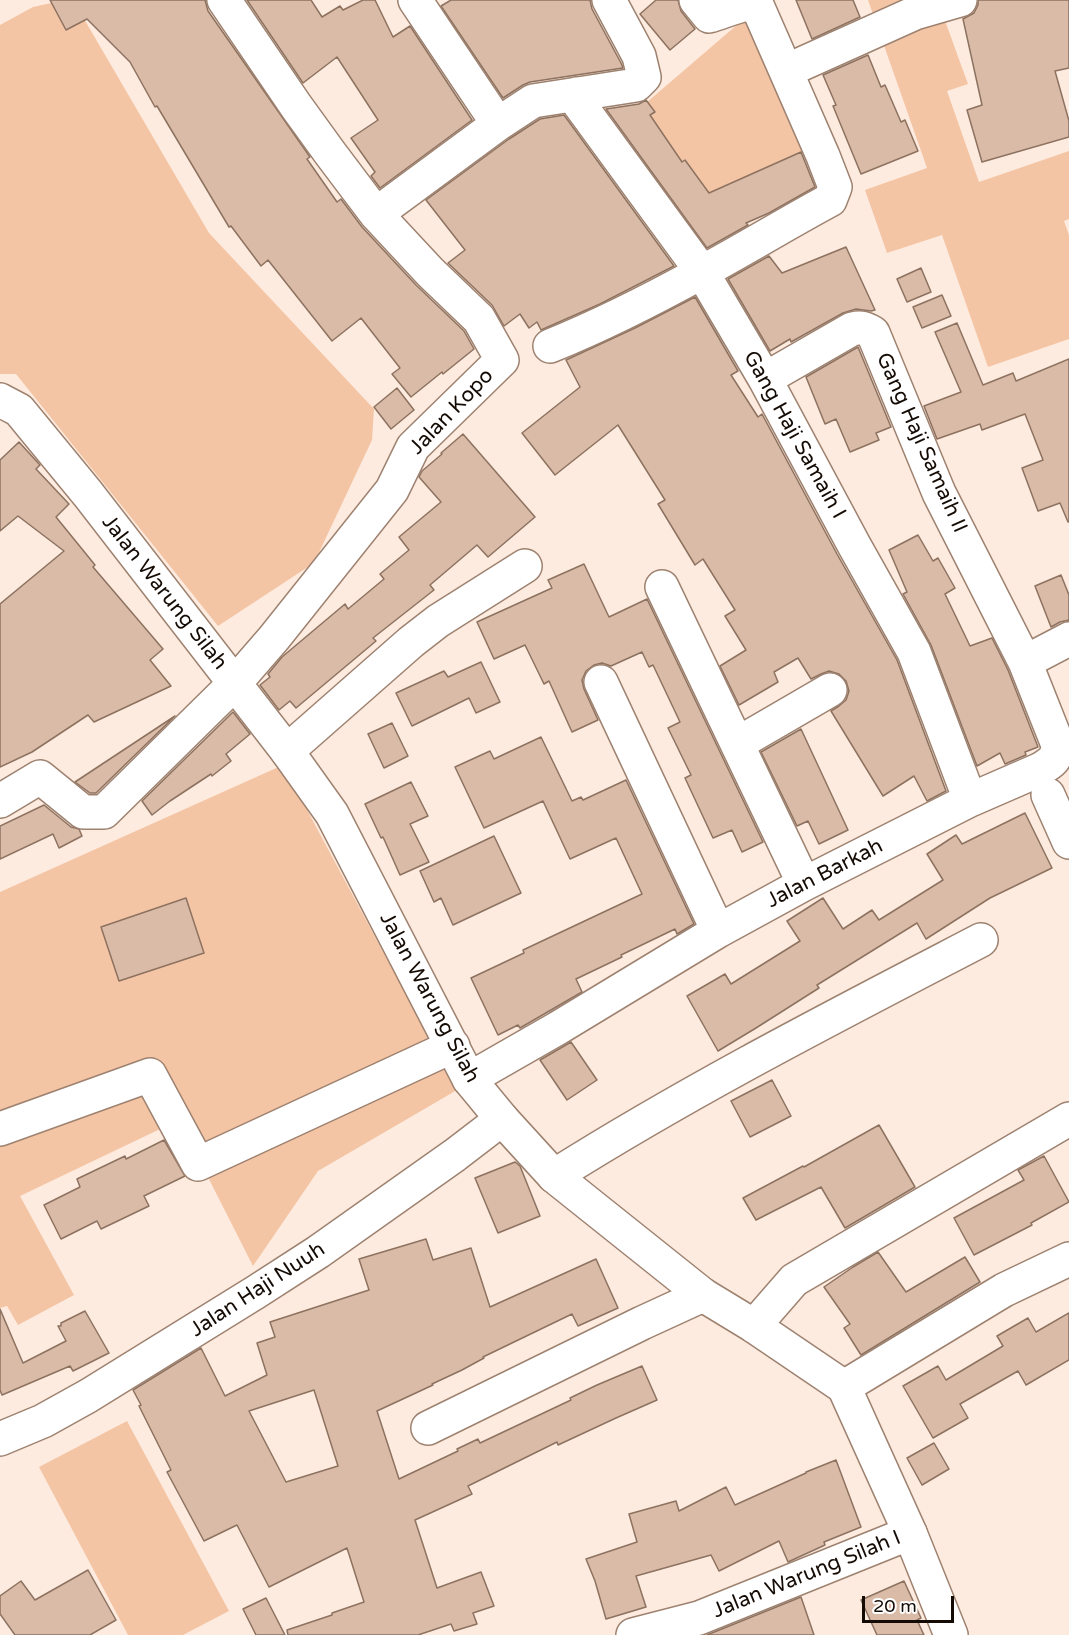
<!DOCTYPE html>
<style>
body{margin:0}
#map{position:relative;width:1069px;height:1635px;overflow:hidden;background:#feebdf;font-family:"Varela Round",sans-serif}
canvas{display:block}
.scale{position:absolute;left:862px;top:1596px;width:92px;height:27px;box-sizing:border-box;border:3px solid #150b05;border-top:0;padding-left:8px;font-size:18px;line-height:21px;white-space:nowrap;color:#150b05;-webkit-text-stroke:4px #fff;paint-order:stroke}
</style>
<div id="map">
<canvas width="1069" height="1635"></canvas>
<div class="scale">20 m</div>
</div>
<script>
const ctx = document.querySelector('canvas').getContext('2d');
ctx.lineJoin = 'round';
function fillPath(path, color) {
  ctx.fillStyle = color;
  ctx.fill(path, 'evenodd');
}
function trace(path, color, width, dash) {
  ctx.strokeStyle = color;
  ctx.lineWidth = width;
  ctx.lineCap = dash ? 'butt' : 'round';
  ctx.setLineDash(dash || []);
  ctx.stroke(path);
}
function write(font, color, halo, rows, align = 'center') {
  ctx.font = font + ' "Varela Round",sans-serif';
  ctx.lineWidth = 5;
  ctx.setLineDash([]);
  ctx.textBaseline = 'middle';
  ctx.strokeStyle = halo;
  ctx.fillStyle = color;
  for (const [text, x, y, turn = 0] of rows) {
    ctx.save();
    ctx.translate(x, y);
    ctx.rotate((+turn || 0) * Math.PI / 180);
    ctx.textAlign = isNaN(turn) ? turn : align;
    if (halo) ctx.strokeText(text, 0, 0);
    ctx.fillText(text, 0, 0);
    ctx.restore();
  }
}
const green = new Path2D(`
 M 65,0 L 73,0 L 209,233 L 374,409 L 372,440 L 314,563 L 218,626 L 16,374 L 0,374 L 0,25 L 33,7 Z
 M 868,0 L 950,0 L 939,4 L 968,84 L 947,91 L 979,182 L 1069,151 L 1069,219 L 1064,221 L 1069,235 L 1069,339 L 988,367 L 942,235 L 887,253 L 865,190 L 927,168 Z
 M 752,12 L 807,151 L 698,202 L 632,115 Z
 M 283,765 L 457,1090 L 318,1171 L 253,1266 L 179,1120 L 20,1196 L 74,1295 L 18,1325 L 7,1306 L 0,1308 L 0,892 Z
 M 127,1421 L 229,1611 L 183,1635 L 128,1635 L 39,1467 Z`);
const building = new Path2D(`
 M 50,0 L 205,0 L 208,11 L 310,157 L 307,159 L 337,202 L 341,199 L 362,227 L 416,285 L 464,331 L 474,349 L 443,374 L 442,372 L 411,397 L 392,374 L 400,368 L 361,318 L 332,341 L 268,260 L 261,266 L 231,226 L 229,227 L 157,106 L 155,107 L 130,62 L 87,19 L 66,30 Z
 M 247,0 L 311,0 L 322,17 L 340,6 L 343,10 L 363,0 L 375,0 L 393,37 L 410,26 L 472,120 L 380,188 L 371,176 L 375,172 L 351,138 L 378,120 L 337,57 L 303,83 Z
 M 451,0 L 590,0 L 592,9 L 621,63 L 623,68 L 530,82 L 523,85 L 503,98 L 441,6 Z
 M 656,0 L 678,0 L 681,11 L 695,29 L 670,50 L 640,14 Z
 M 796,0 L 853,0 L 860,17 L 812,39 Z
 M 978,0 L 1069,0 L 1069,68 L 1055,71 L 1069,121 L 1069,137 L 982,162 L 967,110 L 982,105 L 963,19 L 974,13 L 978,5 Z
 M 868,55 L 881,87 L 885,85 L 901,122 L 905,120 L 918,151 L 861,174 L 833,106 L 836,105 L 823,75 Z
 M 646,100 L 655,112 L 650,115 L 682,162 L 685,160 L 709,193 L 801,152 L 815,187 L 769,213 L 746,223 L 748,225 L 707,248 L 606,109 L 639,104 Z
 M 564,115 L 674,266 L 600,304 L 541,330 L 537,322 L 529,328 L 520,314 L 504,326 L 492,305 L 448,263 L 465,250 L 426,200 L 509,139 L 540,119 Z
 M 846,247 L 875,310 L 871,311 L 856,309 L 843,313 L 791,342 L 790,339 L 770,351 L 728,279 L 769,256 L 782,273 Z
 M 921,268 L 931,292 L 907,302 L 897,279 Z
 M 942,295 L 951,316 L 922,328 L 913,307 Z
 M 695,297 L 738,371 L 731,375 L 758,417 L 762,414 L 837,554 L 897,660 L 946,791 L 927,801 L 914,776 L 883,796 L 831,711 L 839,706 L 846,700 L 849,691 L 846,681 L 839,674 L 829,671 L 821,674 L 811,679 L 798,658 L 774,672 L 778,682 L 739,705 L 720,666 L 746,650 L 725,616 L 735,610 L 703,559 L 695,565 L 658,504 L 665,500 L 618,425 L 555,475 L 522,433 L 580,387 L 566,360 L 635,328 Z
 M 957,323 L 983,385 L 1013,373 L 1016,381 L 1069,359 L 1069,522 L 1068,522 L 1060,503 L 1038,511 L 1022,468 L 1043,460 L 1025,414 L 982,430 L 980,424 L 937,439 L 924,406 L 961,392 L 935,332 Z
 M 858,347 L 891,427 L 876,433 L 879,440 L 850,452 L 836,419 L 825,424 L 806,377 Z
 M 397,388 L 414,410 L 391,429 L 374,407 Z
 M 463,434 L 535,517 L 488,557 L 477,545 L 430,585 L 434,590 L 373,638 L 376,641 L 296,708 L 290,701 L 279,710 L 260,685 L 270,677 L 268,674 L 282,657 L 345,604 L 348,609 L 384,579 L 380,574 L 409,550 L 399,537 L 441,502 L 419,477 L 422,471 L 442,454 L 441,453 Z
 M 19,442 L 40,465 L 36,469 L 69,504 L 56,517 L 95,565 L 93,567 L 163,649 L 150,660 L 171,686 L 94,722 L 88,715 L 32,752 L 0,767 L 0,604 L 64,551 L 18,516 L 0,531 L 0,460 Z
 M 918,535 L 933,561 L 938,558 L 955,588 L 945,594 L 970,646 L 992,638 L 1008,670 L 1038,747 L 1025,752 L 1026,755 L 1005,764 L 1000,753 L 977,766 L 931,645 L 903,594 L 907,592 L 889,550 Z
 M 584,564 L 609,617 L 647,599 L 763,842 L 742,852 L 732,830 L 713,838 L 685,778 L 691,775 L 668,728 L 680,722 L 653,665 L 649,667 L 642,652 L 611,666 L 602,663 L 594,665 L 586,671 L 582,680 L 584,689 L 598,720 L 572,732 L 549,681 L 544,684 L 525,645 L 494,659 L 477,622 L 552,588 L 548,580 Z
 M 1061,575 L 1069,595 L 1069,620 L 1060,622 L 1051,627 L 1035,586 Z
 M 481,662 L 500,702 L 476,713 L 469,698 L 412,726 L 396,693 L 444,671 L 448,677 Z
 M 233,712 L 250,734 L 226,754 L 231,761 L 212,776 L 211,774 L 170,801 L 152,815 L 142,801 Z
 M 175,716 L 96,793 L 90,793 L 75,782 Z
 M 392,723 L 408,756 L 384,768 L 368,734 Z
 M 801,729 L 848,830 L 819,844 L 808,821 L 797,826 L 761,752 Z
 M 541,737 L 572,801 L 581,797 L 583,800 L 626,780 L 694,924 L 677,934 L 675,929 L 621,955 L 622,957 L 576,979 L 582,992 L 520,1028 L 518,1025 L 498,1035 L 471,978 L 524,953 L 523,950 L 642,894 L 616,838 L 570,859 L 543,801 L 484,828 L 455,767 L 490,751 L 494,759 Z
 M 411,782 L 428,816 L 410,824 L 429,862 L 400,875 L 383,837 L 381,838 L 365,804 Z
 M 44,805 L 71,827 L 79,829 L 82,836 L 59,848 L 53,834 L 0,859 L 0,826 Z
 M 1025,813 L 1052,868 L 990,898 L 926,939 L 917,923 L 817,985 L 819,988 L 756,1028 L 718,1051 L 687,996 L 725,974 L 731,984 L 800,941 L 787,921 L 823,898 L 843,929 L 872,910 L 879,920 L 943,880 L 927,854 L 956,835 L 962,844 Z
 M 494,836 L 521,893 L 453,925 L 441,898 L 434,902 L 420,871 Z
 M 186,898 L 204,953 L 119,981 L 101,927 Z
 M 571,1042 L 597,1080 L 567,1100 L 540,1060 Z
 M 772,1080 L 791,1116 L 750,1137 L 731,1101 Z
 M 879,1125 L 915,1187 L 845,1228 L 821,1187 L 756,1220 L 743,1198 L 803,1166 L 804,1167 Z
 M 164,1140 L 185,1176 L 144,1196 L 149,1206 L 101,1229 L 97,1221 L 61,1239 L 44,1205 L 80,1187 L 77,1179 L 125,1156 L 126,1159 Z
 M 1044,1156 L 1069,1202 L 1031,1223 L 1032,1225 L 974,1255 L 954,1218 L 1024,1180 L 1018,1170 Z
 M 515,1162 L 520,1166 L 540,1216 L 498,1233 L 475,1178 Z
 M 426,1239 L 433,1260 L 471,1248 L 490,1307 L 596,1259 L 618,1308 L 578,1326 L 572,1314 L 483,1357 L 484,1358 L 462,1370 L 432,1384 L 433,1385 L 377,1411 L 399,1479 L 458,1451 L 457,1449 L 478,1439 L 480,1443 L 571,1400 L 570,1398 L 597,1385 L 642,1366 L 657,1400 L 616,1418 L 558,1445 L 557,1442 L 468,1486 L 472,1494 L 415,1520 L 437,1588 L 481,1572 L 494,1606 L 473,1613 L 477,1624 L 454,1631 L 451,1624 L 418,1635 L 288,1635 L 287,1630 L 332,1615 L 332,1613 L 364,1602 L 347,1548 L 269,1587 L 237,1525 L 204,1541 L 167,1472 L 171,1470 L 139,1406 L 141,1405 L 133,1390 L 201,1348 L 225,1396 L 267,1375 L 257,1343 L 275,1337 L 270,1322 L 369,1290 L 359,1259 ZM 314,1390 L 338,1466 L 286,1482 L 249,1411 Z
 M 878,1252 L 906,1292 L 965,1257 L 980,1282 L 861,1355 L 844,1328 L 850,1324 L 824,1287 L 853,1267 Z
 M 0,1309 L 23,1363 L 66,1341 L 58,1326 L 61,1326 L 61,1323 L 85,1311 L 109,1353 L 73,1371 L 70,1366 L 2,1395 L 0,1390 Z
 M 1069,1313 L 1069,1360 L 1026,1385 L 1018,1371 L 960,1404 L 968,1418 L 933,1438 L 903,1386 L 938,1366 L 946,1380 L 1003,1346 L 997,1336 L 1028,1318 L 1036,1332 Z
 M 934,1443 L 949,1469 L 922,1485 L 907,1458 Z
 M 836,1460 L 861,1527 L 824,1542 L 825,1545 L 788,1562 L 779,1541 L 719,1571 L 711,1555 L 636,1576 L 646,1607 L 606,1619 L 595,1581 L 586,1559 L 637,1542 L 629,1514 L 676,1501 L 679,1511 L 726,1487 L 735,1505 L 806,1473 L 806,1472 Z
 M 88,1570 L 116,1620 L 90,1635 L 15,1635 L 0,1614 L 0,1596 L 21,1581 L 35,1600 Z
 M 904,1581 L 921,1618 L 917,1620 L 924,1635 L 877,1635 L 861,1600 Z
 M 801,1597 L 814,1635 L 707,1635 Z
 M 266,1598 L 285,1635 L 256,1635 L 243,1609 Z`);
const minor = new Path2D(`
 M 415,0 L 498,124
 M 786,71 L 915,13 L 960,0
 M 576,94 L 577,101 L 702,272 L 765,379 L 854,545 L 914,652 L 970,800
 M 376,214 L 498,124 L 533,101 L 636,85 L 644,77 L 639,56 L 609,0
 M 550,346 C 602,325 653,299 702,272 C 745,249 787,223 830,200 L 835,187 L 823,156 L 756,3 C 743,3 723,12 709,16 L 696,0
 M 765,379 L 852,329 C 861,327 865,328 873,333 L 939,493 L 1025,662
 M 662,587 L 804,884
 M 601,682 L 718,931
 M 737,744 L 830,690
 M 287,751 L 411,642 L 438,621 L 525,566
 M 1048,795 L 1069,842
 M 0,801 L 40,777 L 83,812 L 104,812 L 235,683 L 274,638 L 392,490 L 413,447 L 502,360 L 479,319 L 430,272 L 376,214 L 330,153 L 296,106 L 224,0
 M 469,1079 L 558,1028 L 718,931 L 804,884 L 970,800 L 1039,770 C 1051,763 1057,760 1058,745 L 1025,662 L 1069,639
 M 0,1129 L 150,1075 L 198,1164 L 453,1046
 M 554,1176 C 692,1089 837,1015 981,940
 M 754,1326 L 794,1280 L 1069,1119
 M 844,1387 L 1004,1290 L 1069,1259
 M 428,1428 L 642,1323 L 703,1295
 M 0,1439 L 43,1421 L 88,1396 L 256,1292 L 318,1252 L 455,1155 L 502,1119
 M 633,1635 L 699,1618 L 910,1533`);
const tertiary = new Path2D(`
 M 0,400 L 19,410 L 88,494 L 287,751 L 332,814 L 469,1079 L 502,1119 L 554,1176 L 703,1295 L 754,1326 L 844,1387 L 910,1533 L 951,1635`);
const streetNames = [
 ["Jalan Kopo",452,412,-46],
 ["Gang Haji Samaih I",794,435,61],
 ["Gang Haji Samaih II",921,443,66],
 ["Jalan Warung Silah",164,593,52],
 ["Jalan Barkah",825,874,-27],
 ["Jalan Warung Silah",429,998,62],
 ["Jalan Haji Nuuh",258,1290,-33],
 ["Jalan Warung Silah I",807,1575,-22]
];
fillPath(green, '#f4c5a5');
fillPath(building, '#d9bba8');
trace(building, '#8d7260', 1.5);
trace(minor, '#9e8270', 36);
trace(tertiary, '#9e8270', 36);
trace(minor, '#fff', 33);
trace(tertiary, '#fff', 33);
write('21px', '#150b05', '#fff', streetNames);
</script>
